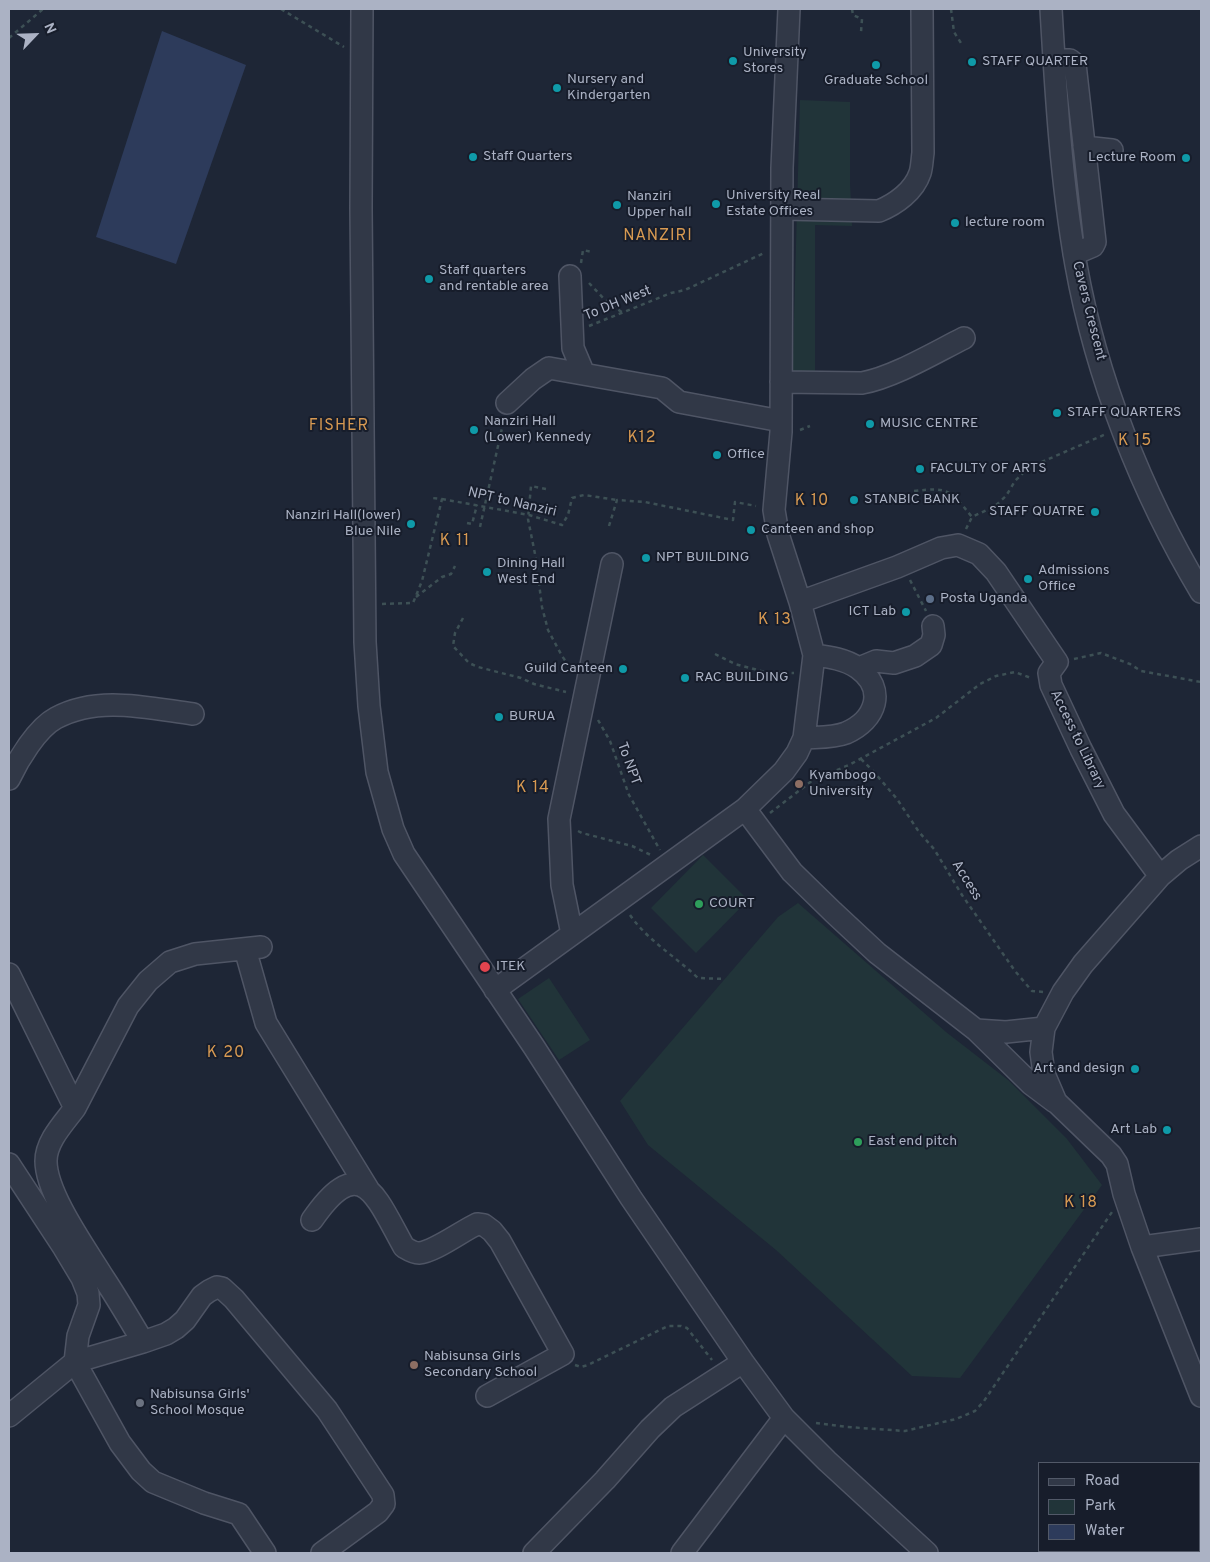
<!DOCTYPE html>
<style>
body{margin:0}
#map{position:relative;width:1210px;height:1562px;overflow:hidden;background:#1e2636;font-family:Overpass,sans-serif}
canvas{display:block}
.frame{position:absolute;inset:0;border:10px solid #abb2c4;pointer-events:none}
.legend{position:absolute;left:1038px;top:1462px;width:162px;height:90px;box-sizing:border-box;background:#171d2b;border:1px solid #525968;margin:0;padding:6px 9px;list-style:none;font-size:15px;color:#abb2c4}
.legend li{display:flex;align-items:center;gap:10px;height:25px}
.legend b{width:25px;border:1px solid #525968}
.north{position:absolute;left:10px;top:10px;width:50px;height:50px;-webkit-text-stroke:4px #171d2b;paint-order:stroke;rotate:66deg;font-size:14px;font-weight:700;line-height:20px;text-align:center;color:#abb2c4}
.north::after{content:'';display:block;margin:auto;width:18px;height:22px;background:#abb2c4;clip-path:polygon(50% 0,100% 100%,50% 72%,0 100%)}
</style>
<div id="map">
<canvas width="1210" height="1562"></canvas>
<div class="frame"></div>
<ul class="legend">
<li><b style="height:6px;background:#313847"></b>Road</li>
<li><b style="height:14px;background:#213439"></b>Park</li>
<li><b style="height:14px;background:#2d3b5b"></b>Water</li>
</ul>
<div class="north">N</div>
</div>
<script>
const ctx = document.querySelector('canvas').getContext('2d');
ctx.lineJoin = 'round';
function fillPath(path, color) {
  ctx.fillStyle = color;
  ctx.fill(path, 'evenodd');
}
function trace(path, color, width, dash) {
  ctx.strokeStyle = color;
  ctx.lineWidth = width;
  ctx.lineCap = dash ? 'butt' : 'round';
  ctx.setLineDash(dash || []);
  ctx.stroke(path);
}
function write(font, color, halo, rows, align = 'center') {
  ctx.font = font + ' Overpass,sans-serif';
  ctx.lineWidth = 4;
  ctx.setLineDash([]);
  ctx.textBaseline = 'middle';
  ctx.strokeStyle = halo;
  ctx.fillStyle = color;
  for (const [text, x, y, turn = 0] of rows) {
    ctx.save();
    ctx.translate(x, y);
    ctx.rotate((+turn || 0) * Math.PI / 180);
    ctx.textAlign = isNaN(turn) ? turn : align;
    if (halo) ctx.strokeText(text, 0, 0);
    ctx.fillText(text, 0, 0);
    ctx.restore();
  }
}
const green = new Path2D(`
 M 800,100 L 850,102 L 850,183 L 852,226 L 815,225 L 815,390 L 792,391 Z
 M 703,855 L 748,900 L 696,953 L 651,908 Z
 M 798,903 L 946,1032 L 1008,1080 L 1067,1139 L 1102,1185 L 960,1378 L 912,1376 L 776,1250 L 648,1145 L 620,1101 L 778,917 Z
 M 549,978 L 590,1040 L 559,1060 L 518,999 Z`);
const water = new Path2D(`
 M 162,31 L 246,65 L 176,264 L 96,237 Z`);
const path = new Path2D(`
 M 281,9 L 344,47
 M 852,9 L 853,15 L 862,19 L 861,32
 M 951,9 L 954,32 L 961,43
 M 9,38 L 43,9
 M 581,263 L 583,250 L 592,252
 M 589,283 L 607,302 L 623,313
 M 589,326 L 671,293 L 685,290 L 764,253
 M 800,430 L 810,426
 M 546,489 L 531,486 L 528,519 L 536,559 L 542,607 L 548,630 L 562,656 L 572,670
 M 914,491 C 949,487 950,490 972,517 L 995,506 L 1006,496 L 1015,481 L 1028,468 L 1106,434
 M 442,499 L 529,515 L 562,525 L 568,515 L 572,498 L 584,495 L 617,500
 M 467,523 L 472,524 L 477,505
 M 609,526 L 617,500 L 645,502 L 733,520 L 735,502 L 756,506
 M 480,527 L 504,419
 M 966,529 L 972,517
 M 910,580 L 926,611
 M 416,597 L 442,577 L 451,574 L 455,566
 M 382,604 L 413,603 L 422,581 L 442,499 L 432,498
 M 463,618 L 455,633 L 453,646 L 469,663 L 478,667 L 521,678 L 534,684 L 566,692
 M 715,654 L 735,664 L 765,672 L 794,673
 M 1074,659 L 1101,653 L 1130,664 L 1141,671 L 1201,682
 M 598,720 L 610,741 L 629,795 L 660,850
 M 861,759 L 874,772 L 897,799 L 919,832 L 934,849 L 962,895 L 1015,971 L 1032,991 L 1044,992
 M 770,813 L 813,780 L 849,765 L 936,718 L 980,684 L 996,676 L 1015,672 L 1031,678
 M 578,831 L 582,833 L 632,846 L 651,855
 M 630,915 C 648,941 675,956 698,978 L 725,979
 M 575,1365 L 581,1367 L 588,1365 L 668,1326 L 681,1326 L 687,1328 L 712,1360
 M 816,1423 L 847,1427 L 905,1431 L 956,1419 L 975,1411 L 984,1401 L 1112,1212`);
const minor = new Path2D(`
 M 362,9 L 361,208 L 365,642 L 369,706 L 377,772 L 393,829 L 404,854 L 534,1047 L 631,1198 L 743,1362 L 784,1418 L 827,1461 L 927,1553
 M 1051,9 C 1056,95 1061,180 1076,265 C 1096,377 1142,494 1201,592
 M 1054,60 L 1070,60 L 1075,64 L 1095,242 L 1093,246 L 1074,254
 M 1084,147 L 1112,150
 M 783,209 L 879,211 C 896,204 914,191 920,173 C 922,167 922,159 923,153 L 922,9
 M 570,276 L 573,348 L 584,374
 M 781,382 L 862,383 C 894,377 934,353 964,338
 M 507,403 L 533,379 L 549,368 L 662,388 L 679,402 L 781,421
 M 800,602 L 897,567 L 941,548 L 958,545 L 979,554 L 996,572 L 1057,662 L 1049,673 L 1051,685 L 1081,749 L 1114,814 L 1160,876
 M 859,668 L 876,661 L 894,663 L 915,656 L 931,645 L 934,635 L 933,626
 M 804,738 C 818,737 833,738 846,733 C 876,720 887,689 858,668 C 845,659 829,657 814,655
 M 9,779 C 18,760 37,728 56,718 C 98,695 148,708 193,714
 M 745,809 L 792,872 L 833,912 L 877,953 L 976,1030 L 1006,1032 L 1044,1028 L 1063,992 L 1083,964 L 1160,876 L 1179,860 L 1201,846
 M 572,934 L 562,885 L 559,819 L 612,564
 M 245,949 L 266,1023 L 368,1189
 M 9,974 L 75,1108 C 64,1123 46,1141 46,1161 C 46,1194 86,1249 103,1277 C 117,1298 130,1320 143,1342
 M 495,990 L 745,809 L 784,771 L 797,753 L 804,738 L 814,655 L 800,602 L 778,534 L 774,510 L 781,432 L 782,168 L 789,9
 M 1044,1028 L 1041,1052 L 1044,1074 L 1056,1102 L 1111,1155 L 1117,1164 L 1124,1194 L 1142,1247 L 1201,1396
 M 976,1030 L 1031,1084 L 1055,1102
 M 75,1108 L 128,1006 L 148,981 L 170,962 L 195,954 L 261,947
 M 9,1164 L 64,1248 L 82,1278 L 88,1293 L 89,1305 L 78,1336 L 75,1362 L 120,1443 L 141,1471 L 153,1482 L 204,1503 L 239,1514 L 265,1553
 M 312,1220 C 361,1149 376,1197 404,1247 C 409,1250 413,1253 419,1253 C 434,1252 462,1231 477,1224 L 484,1225 L 492,1231 L 500,1241 L 563,1354 L 487,1396
 M 1142,1247 L 1201,1239
 M 9,1416 L 75,1362 L 143,1342 L 166,1334 L 176,1328 L 185,1320 L 202,1296 L 209,1291 L 217,1287 L 222,1288 L 234,1299 L 327,1410 L 383,1495 L 384,1504 L 378,1512 L 322,1553
 M 534,1553 L 605,1480 L 650,1429 L 673,1407 L 743,1362
 M 682,1553 L 784,1418`);
const markers = [
 [733,61,5,"#0f9aa8"],
 [972,62,5,"#0f9aa8"],
 [876,65,5,"#0f9aa8"],
 [557,88,5,"#0f9aa8"],
 [473,157,5,"#0f9aa8"],
 [1186,158,5,"#0f9aa8"],
 [716,204,5,"#0f9aa8"],
 [617,205,5,"#0f9aa8"],
 [955,223,5,"#0f9aa8"],
 [429,279,5,"#0f9aa8"],
 [1057,413,5,"#0f9aa8"],
 [870,424,5,"#0f9aa8"],
 [474,430,5,"#0f9aa8"],
 [717,455,5,"#0f9aa8"],
 [920,469,5,"#0f9aa8"],
 [854,500,5,"#0f9aa8"],
 [1095,512,5,"#0f9aa8"],
 [411,524,5,"#0f9aa8"],
 [751,530,5,"#0f9aa8"],
 [646,558,5,"#0f9aa8"],
 [487,572,5,"#0f9aa8"],
 [1028,579,5,"#0f9aa8"],
 [930,599,5,"#5c6f8a"],
 [906,612,5,"#0f9aa8"],
 [623,669,5,"#0f9aa8"],
 [685,678,5,"#0f9aa8"],
 [499,717,5,"#0f9aa8"],
 [799,784,5,"#8d6e63"],
 [699,904,5,"#2e9e5b"],
 [485,967,6,"#e0444e"],
 [1135,1069,5,"#0f9aa8"],
 [1167,1130,5,"#0f9aa8"],
 [858,1142,5,"#2e9e5b"],
 [414,1365,5,"#8d6e63"],
 [140,1403,5,"#6b7280"]
];
const poiNames = [
 ["University",743,53],
 ["Stores",743,69],
 ["STAFF QUARTER",982,62],
 ["Nursery and",567,80],
 ["Kindergarten",567,96],
 ["Graduate School",876,81,"center"],
 ["Staff Quarters",483,157],
 ["Lecture Room",1176,158,"right"],
 ["University Real",726,196],
 ["Estate Offices",726,212],
 ["Nanziri",627,197],
 ["Upper hall",627,213],
 ["lecture room",965,223],
 ["Staff quarters",439,271],
 ["and rentable area",439,287],
 ["STAFF QUARTERS",1067,413],
 ["Nanziri Hall",484,422],
 ["(Lower) Kennedy",484,438],
 ["MUSIC CENTRE",880,424],
 ["Office",727,455],
 ["FACULTY OF ARTS",930,469],
 ["STANBIC BANK",864,500],
 ["STAFF QUATRE",1085,512,"right"],
 ["Nanziri Hall(lower)",401,516,"right"],
 ["Blue Nile",401,532,"right"],
 ["Canteen and shop",761,530],
 ["NPT BUILDING",656,558],
 ["Dining Hall",497,564],
 ["West End",497,580],
 ["Admissions",1038,571],
 ["Office",1038,587],
 ["Posta Uganda",940,599],
 ["ICT Lab",896,612,"right"],
 ["Guild Canteen",613,669,"right"],
 ["RAC BUILDING",695,678],
 ["BURUA",509,717],
 ["Kyambogo",809,776],
 ["University",809,792],
 ["COURT",709,904],
 ["ITEK",496,967],
 ["Art and design",1125,1069,"right"],
 ["Art Lab",1157,1130,"right"],
 ["East end pitch",868,1142],
 ["Nabisunsa Girls",424,1357],
 ["Secondary School",424,1373],
 ["Nabisunsa Girls'",150,1395],
 ["School Mosque",150,1411]
];
const streetNames = [
 ["To DH West",618,304,-22],
 ["Cavers Crescent",1088,311,76],
 ["NPT to Nanziri",512,503,13],
 ["Access to Library",1077,740,64],
 ["To NPT",628,764,70],
 ["Access",966,881,58]
];
const quarterNames = [
 ["NANZIRI",658,237],
 ["FISHER",339,427],
 ["K12",642,439],
 ["K 15",1135,442],
 ["K 10",812,502],
 ["K 11",455,542],
 ["K 13",775,621],
 ["K 14",533,789],
 ["K 20",226,1054],
 ["K 18",1081,1204]
];
fillPath(green, '#213439');
fillPath(water, '#2d3b5b');
trace(minor, '#4f5565', 24);
trace(path, '#3d5055', 2.5, [4, 4]);
trace(minor, '#313847', 21);
for (const [x, y, r, color] of markers) {
  const dot = new Path2D();
  dot.arc(x, y, r, 0, 2 * Math.PI);
  ctx.fillStyle = color;
  ctx.fill(dot);
  trace(dot, '#171d2b', 2);
}
write('14px', '#abb2c4', '#171d2b', poiNames, 'left');
write('14px', '#abb2c4', '#171d2b', streetNames);
ctx.letterSpacing = '1px';
write('16px', '#d89a52', '#171d2b', quarterNames);
ctx.letterSpacing = '0px';
</script>
